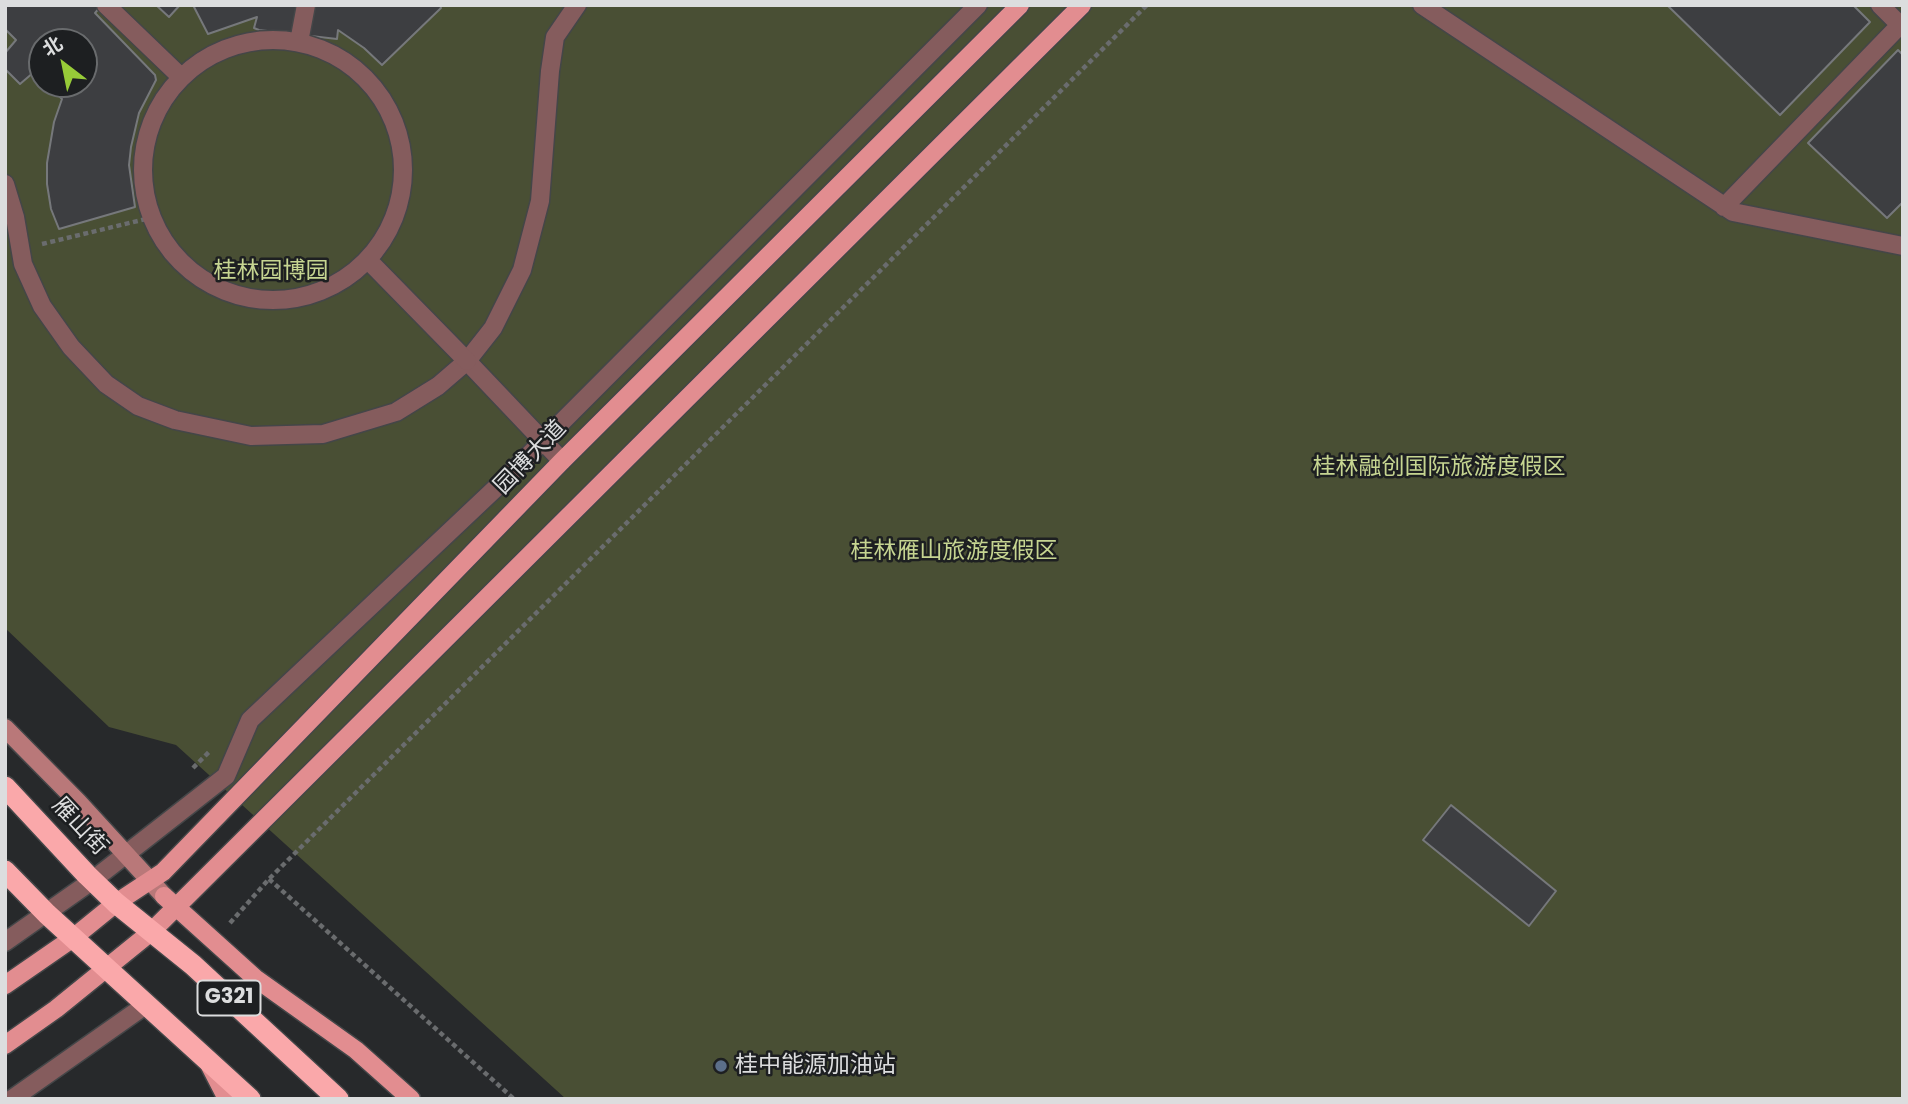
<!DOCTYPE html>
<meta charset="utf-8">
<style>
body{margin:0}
#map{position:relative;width:1908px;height:1104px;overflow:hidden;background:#27292b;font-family:Poppins,"Noto Sans SC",sans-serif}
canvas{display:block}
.frame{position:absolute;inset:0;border:7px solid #dcddde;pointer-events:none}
.north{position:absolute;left:28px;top:28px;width:70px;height:70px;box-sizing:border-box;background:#1d1f21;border:2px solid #696b6d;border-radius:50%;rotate:328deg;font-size:19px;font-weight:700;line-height:28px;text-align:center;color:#dcddde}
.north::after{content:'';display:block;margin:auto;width:24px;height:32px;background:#97cb38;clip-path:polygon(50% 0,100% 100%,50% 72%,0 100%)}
</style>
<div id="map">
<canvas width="1908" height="1104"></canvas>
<div class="frame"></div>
<div class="north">北</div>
</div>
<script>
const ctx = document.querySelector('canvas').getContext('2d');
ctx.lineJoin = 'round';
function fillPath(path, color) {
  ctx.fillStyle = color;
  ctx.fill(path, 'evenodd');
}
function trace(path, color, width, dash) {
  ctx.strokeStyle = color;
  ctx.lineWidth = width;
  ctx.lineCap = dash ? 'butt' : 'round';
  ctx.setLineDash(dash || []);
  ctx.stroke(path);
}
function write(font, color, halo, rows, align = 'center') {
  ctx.font = font + ' Poppins,"Noto Sans SC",sans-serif';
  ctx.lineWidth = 5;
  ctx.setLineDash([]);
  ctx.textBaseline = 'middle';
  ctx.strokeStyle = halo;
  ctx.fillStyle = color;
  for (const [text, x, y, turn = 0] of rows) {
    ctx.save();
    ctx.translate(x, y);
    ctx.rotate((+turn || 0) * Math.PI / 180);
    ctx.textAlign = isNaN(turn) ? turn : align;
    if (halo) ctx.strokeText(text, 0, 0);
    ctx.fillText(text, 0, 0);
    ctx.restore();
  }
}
const green = new Path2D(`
 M 5,5 L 1903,5 L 1903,1099 L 566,1099 L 176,745 L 109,727 L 5,628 ZM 42,42 L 84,42 L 84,84 L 42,84 Z`);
const building = new Path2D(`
 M 5,5 L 102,5 L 95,13 L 155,75 L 156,80 L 139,113 L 131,147 L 129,165 L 135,207 L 59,229 L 51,209 L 47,184 L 47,163 L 54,122 L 62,99 L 47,84 L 84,84 L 84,42 L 42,42 L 42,79 L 34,72 L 20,84 L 5,69 L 5,53 L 16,40 L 5,29 Z
 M 156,5 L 180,5 L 169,17 Z
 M 193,5 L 440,5 L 441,8 L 382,65 L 364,48 L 338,30 L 337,39 L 259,30 L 254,28 L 257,17 L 208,34 Z
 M 1667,5 L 1853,5 L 1870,22 L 1780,115 Z
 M 1898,50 L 1903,55 L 1903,202 L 1887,218 L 1808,143 Z
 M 1451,805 L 1556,891 L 1529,926 L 1423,840 Z`);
const path = new Path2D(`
 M 42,244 L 150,218
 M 193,768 L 209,752
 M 269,879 L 514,1099
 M 230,923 L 269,879 L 1147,5`);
const lane = new Path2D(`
 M 1422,5 L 1733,212 L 1903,246
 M 5,184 L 15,217 L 23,264 L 42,306 L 71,347 L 106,384 L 138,406 L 175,420 L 251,436 L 323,434 L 396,412 L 438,386 L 467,361 L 493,328 L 522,270 L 540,201 L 550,71 L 555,37 L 577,5
 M 1724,207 L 1900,25 L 1880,5
 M 467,361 L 562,461`);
const street = new Path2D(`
 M 106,5 L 181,77
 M143 170a130 130 0 1 1 260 0a130 130 0 1 1-260 0Z
 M 299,42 L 306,5
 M 368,260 L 467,361
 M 5,942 L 93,880 L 226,776 L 250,720 L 499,485 L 978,5
 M 12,1099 L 147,1004`);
const secondary = new Path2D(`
 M 5,728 L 78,802 L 164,896`);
const primary = new Path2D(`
 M 164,896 L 255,978 L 356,1050 L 411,1099
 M 5,985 L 73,938 L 116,903 L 163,872 L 562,461 L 1020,5
 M 5,1045 L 56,1009 L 151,932 L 1082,5
 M 210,1066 L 227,1099`);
const highway = new Path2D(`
 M 5,787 L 87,875 L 116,903 L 193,965 L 338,1099
 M 5,871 L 47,914 L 250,1099`);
const markers = [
 [721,1066,7,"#5c6f8a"]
];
const shields = [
 [229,998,63]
];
const shieldNames = [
 ["G321",229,998]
];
const parkNames = [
 ["桂林园博园",271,272],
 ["桂林融创国际旅游度假区",1439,468],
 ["桂林雁山旅游度假区",954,552]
];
const streetNames = [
 ["园博大道",531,458,-46],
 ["雁山街",79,827,47]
];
const poiNames = [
 ["桂中能源加油站",735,1066]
];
fillPath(green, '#494f34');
fillPath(building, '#3d3e41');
trace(building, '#76787b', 2);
trace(lane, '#444648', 21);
trace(street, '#444648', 21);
trace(secondary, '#444648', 21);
trace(primary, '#444648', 21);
trace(highway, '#444648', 24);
trace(path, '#6a6c6e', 4.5, [5, 3.5]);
trace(lane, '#855c5d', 18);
trace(street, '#855c5d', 18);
trace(secondary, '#b97879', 18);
trace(primary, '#e28d90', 18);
trace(highway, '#faa8aa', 21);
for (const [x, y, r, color] of markers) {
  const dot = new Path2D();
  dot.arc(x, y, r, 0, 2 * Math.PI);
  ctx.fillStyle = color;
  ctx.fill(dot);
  trace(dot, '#1d1f21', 2.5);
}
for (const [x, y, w] of shields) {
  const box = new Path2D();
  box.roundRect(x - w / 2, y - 17.5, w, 35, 5);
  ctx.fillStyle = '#1d1f21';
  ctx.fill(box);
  trace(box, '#dcddde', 2);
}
write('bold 21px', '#dcddde', null, shieldNames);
write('23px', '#c6d591', '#1d1f21', parkNames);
write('23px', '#dcddde', '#1d1f21', streetNames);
write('23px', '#dcddde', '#1d1f21', poiNames, 'left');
</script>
